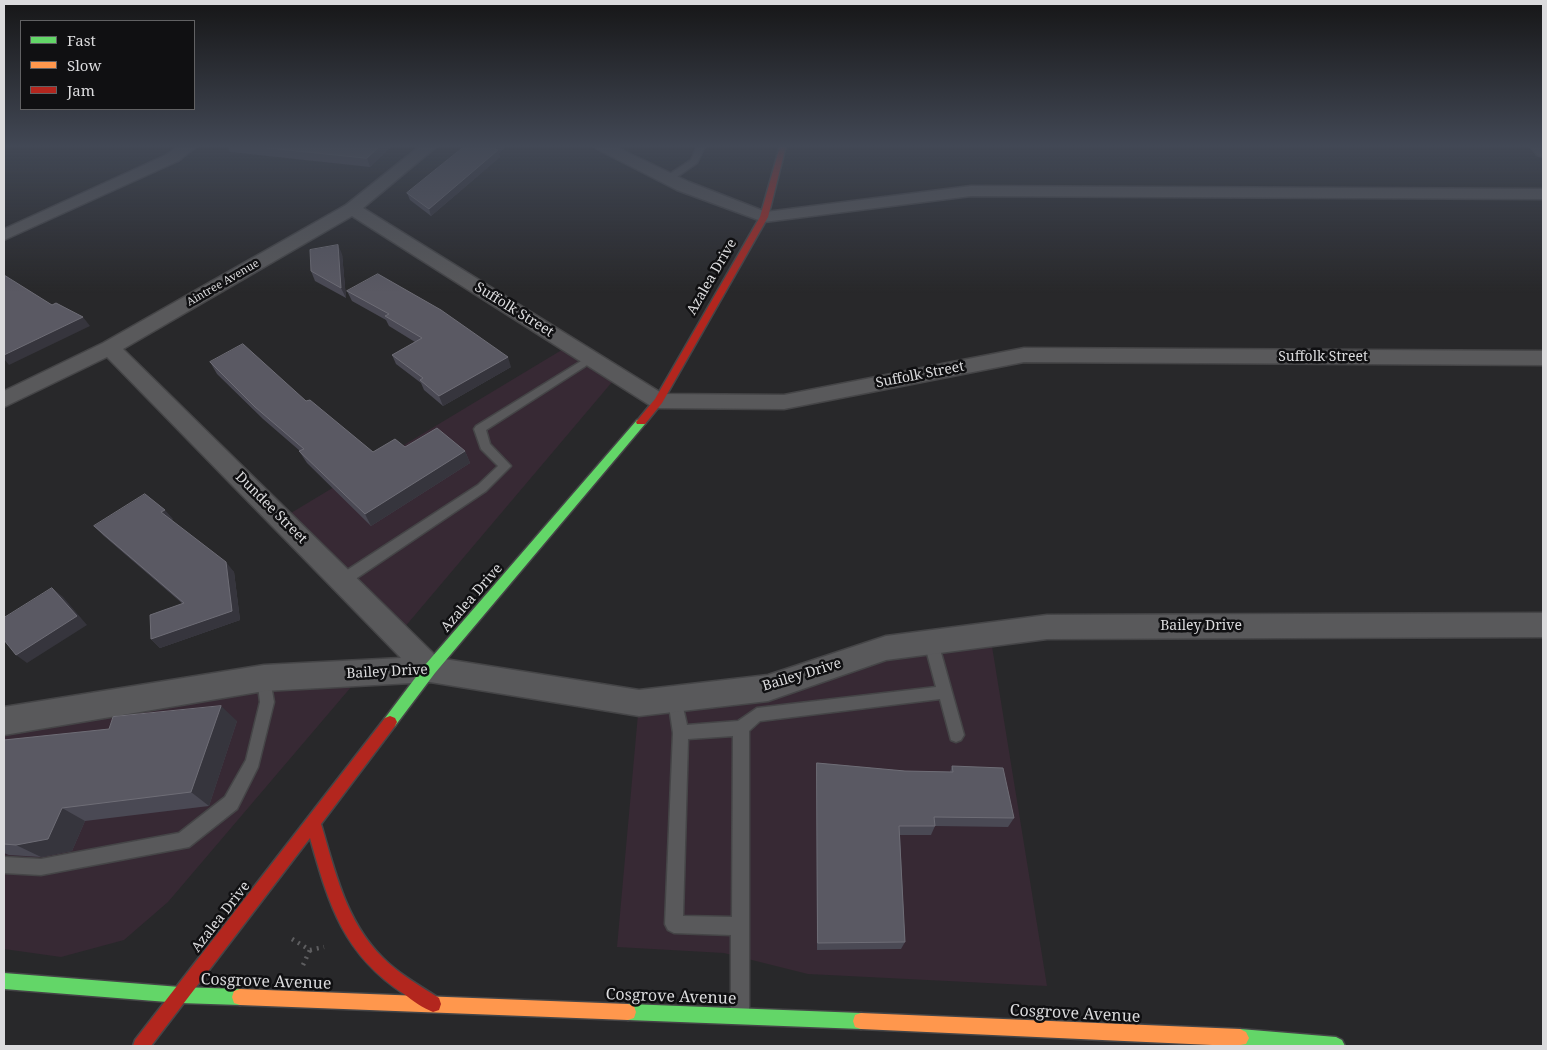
<!DOCTYPE html>
<style>
body{margin:0}
#map{position:relative;width:1547px;height:1050px;overflow:hidden;background:#28282a;font-family:"Noto Serif",serif}
canvas{display:block}
.frame{position:absolute;inset:0;border:5px solid #dbdbdd;pointer-events:none}
.legend{position:absolute;left:20px;top:20px;width:175px;height:90px;box-sizing:border-box;background:#101012;border:1px solid #616163;margin:0;padding:6px 9px;list-style:none;font-size:15px;color:#dbdbdd}
.legend li{display:flex;align-items:center;gap:10px;height:25px}
.legend b{width:25px;border:1px solid #616163}
</style>
<div id="map">
<canvas width="1547" height="1050"></canvas>
<div class="frame"></div>
<ul class="legend">
<li><b style="height:6px;background:#63d668"></b>Fast</li>
<li><b style="height:6px;background:#ff974d"></b>Slow</li>
<li><b style="height:6px;background:#b3261e"></b>Jam</li>
</ul>
</div>
<script>
const ctx = document.querySelector('canvas').getContext('2d');
ctx.lineJoin = 'round';
function fillPath(path, color) {
  ctx.fillStyle = color;
  ctx.fill(path, 'evenodd');
}
function trace(path, color, width, dash) {
  ctx.strokeStyle = color;
  ctx.lineWidth = width;
  ctx.lineCap = dash ? 'butt' : 'round';
  ctx.setLineDash(dash || []);
  ctx.stroke(path);
}
function write(font, color, halo, rows, align = 'center') {
  ctx.font = font + ' "Noto Serif",serif';
  ctx.lineWidth = 5;
  ctx.setLineDash([]);
  ctx.textBaseline = 'middle';
  ctx.strokeStyle = halo;
  ctx.fillStyle = color;
  for (const [text, x, y, turn = 0] of rows) {
    ctx.save();
    ctx.translate(x, y);
    ctx.rotate((+turn || 0) * Math.PI / 180);
    ctx.textAlign = isNaN(turn) ? turn : align;
    if (halo) ctx.strokeText(text, 0, 0);
    ctx.fillText(text, 0, 0);
    ctx.restore();
  }
}
const commercial = new Path2D(`
 M 570,345 L 618,375 L 398,635 L 281,519 Z
 M 990,634 L 1047,986 L 808,974 L 724,953 L 617,947 L 639,703 Z
 M 363,673 L 168,902 L 124,940 L 61,957 L 4,949 L 4,721 L 264,678 Z`);
const path = new Path2D(`
 M 292,939 L 310,950 L 324,947
 M 303,965 L 310,950`);
const lane = new Path2D(`
 M 697,146 L 705,146 L 697,163 L 671,181 L 665,181 L 665,177 L 691,160 Z
 M 591,355 L 596,358 L 595,360 L 486,430 L 490,444 L 511,466 L 486,491 L 348,584 L 338,584 L 336,580 L 338,576 L 478,485 L 498,466 L 481,449 L 474,429 L 476,426 Z
 M 931,636 L 936,638 L 938,642 L 964,735 L 961,740 L 956,742 L 951,740 L 940,699 L 760,721 L 749,731 L 749,1011 L 747,1018 L 740,1020 L 733,1018 L 731,1011 L 731,935 L 674,933 L 668,930 L 665,924 L 673,733 L 668,699 L 670,694 L 675,692 L 680,694 L 687,725 L 738,721 L 757,708 L 936,687 L 924,642 L 926,638 ZM 733,736 L 732,917 L 683,916 L 688,739 Z
 M 264,672 L 269,673 L 274,702 L 258,767 L 237,809 L 189,847 L 41,875 L 4,873 L 4,857 L 41,859 L 179,833 L 225,797 L 246,760 L 260,702 L 257,678 L 259,673 Z`);
const street = new Path2D(`
 M 179,146 L 197,146 L 178,161 L 4,240 L 4,229 L 166,155 Z
 M 420,146 L 437,146 L 363,208 L 663,394 L 784,395 L 1024,348 L 1543,351 L 1543,365 L 1024,362 L 784,409 L 659,408 L 651,406 L 352,216 L 123,349 L 438,658 L 639,690 L 768,675 L 886,636 L 1047,615 L 1543,613 L 1543,637 L 1047,639 L 886,660 L 768,701 L 639,716 L 430,682 L 264,691 L 4,735 L 4,707 L 264,665 L 401,658 L 107,357 L 4,407 L 4,391 L 103,343 L 346,205 Z
 M 594,146 L 614,146 L 689,182 L 766,212 L 971,186 L 1543,189 L 1543,199 L 971,196 L 764,222 L 677,190 L 597,149 Z
 M 1530,146 L 1543,146 L 1543,157 L 1537,155 Z`);
const fast = new Path2D(`
 M 641,419 L 646,422 L 645,424 L 435,673 L 395,726 L 390,728 L 385,726 L 383,722 L 385,718 L 425,665 L 637,420 Z
 M 4,973 L 180,987 L 240,989 L 246,991 L 248,997 L 246,1003 L 240,1005 L 180,1003 L 4,989 Z
 M 628,1004 L 861,1013 L 867,1015 L 869,1021 L 867,1027 L 861,1029 L 628,1020 L 622,1018 L 620,1012 L 622,1006 Z
 M 1240,1029 L 1336,1037 L 1342,1040 L 1345,1046 L 1239,1046 L 1234,1044 L 1231,1038 L 1234,1032 Z`);
const slow = new Path2D(`
 M 240,989 L 628,1004 L 634,1006 L 636,1012 L 634,1018 L 628,1020 L 240,1005 L 234,1003 L 232,997 L 234,991 Z
 M 861,1013 L 1240,1029 L 1246,1032 L 1249,1038 L 1246,1044 L 1234,1046 L 861,1029 L 855,1027 L 853,1021 L 855,1015 Z`);
const jam = new Path2D(`
 M 780,146 L 786,146 L 768,217 L 662,403 L 645,424 L 637,424 L 636,422 L 655,399 L 760,217 Z
 M 390,716 L 395,718 L 397,722 L 395,726 L 321,824 C 335,871 346,922 383,958 C 399,974 420,986 439,998 L 441,1004 L 439,1010 L 433,1012 C 423,1008 413,1001 404,994 C 343,954 329,905 310,838 L 151,1046 L 133,1046 L 135,1040 L 385,718 Z`);
const wall = new Path2D(`
 M 227,146 L 392,146 L 370,167 L 230,152 Z
 M 465,146 L 506,146 L 499,154 L 500,157 L 431,216 L 410,200 L 407,193 Z
 M 342,254 L 346,298 L 315,281 L 311,271 Z
 M 347,291 L 511,367 L 443,406 L 424,390 L 421,383 L 396,364 L 392,355 L 415,342 L 389,326 L 386,320 L 352,301 Z
 M 210,362 L 306,401 L 373,452 L 405,447 L 465,451 L 470,463 L 371,526 L 307,463 L 299,451 L 300,451 L 263,419 L 217,374 Z
 M 173,519 L 171,520 L 234,572 L 240,620 L 160,648 L 151,639 L 183,604 L 104,536 L 94,526 Z
 M 237,721 L 209,806 L 85,821 L 72,851 L 41,857 L 9,855 L 4,853 L 4,740 Z
 M 817,763 L 905,771 L 950,772 L 952,766 L 1014,818 L 1008,827 L 935,826 L 931,835 L 900,835 L 905,942 L 901,949 L 817,950 L 816,773 Z`);
const shadedWall = new Path2D(`
 M 380,146 L 392,146 L 370,167 L 367,158 Z
 M 498,146 L 506,146 L 499,154 L 500,157 L 431,216 L 429,209 Z
 M 338,245 L 342,254 L 346,298 L 341,288 Z
 M 83,317 L 90,326 L 9,365 L 4,359 L 4,355 Z
 M 508,357 L 511,367 L 443,406 L 439,396 Z
 M 465,451 L 470,463 L 371,526 L 365,514 Z
 M 165,510 L 173,519 L 169,521 L 161,512 Z
 M 226,562 L 234,572 L 240,620 L 160,648 L 151,639 Z
 M 52,588 L 63,597 L 87,625 L 27,663 L 16,655 Z
 M 221,706 L 237,721 L 209,806 L 191,792 Z
 M 62,808 L 85,821 L 72,851 L 41,857 L 16,845 Z`);
const building = new Path2D(`
 M 250,146 L 380,146 L 367,158 Z
 M 465,146 L 498,146 L 495,149 L 498,150 L 429,209 L 407,193 Z
 M 338,245 L 341,288 L 311,271 L 310,250 Z
 M 378,274 L 441,310 L 508,357 L 439,396 L 420,380 L 423,378 L 392,355 L 422,338 L 385,316 L 389,314 L 347,291 Z
 M 4,275 L 52,305 L 56,303 L 83,317 L 4,355 Z
 M 243,344 L 306,401 L 310,400 L 373,452 L 395,439 L 405,447 L 437,428 L 465,451 L 365,514 L 299,451 L 304,449 L 255,407 L 210,362 Z
 M 145,494 L 165,510 L 161,512 L 226,562 L 232,611 L 151,639 L 150,615 L 184,603 L 94,526 Z
 M 52,588 L 77,616 L 16,655 L 4,640 L 4,618 Z
 M 221,706 L 191,792 L 62,808 L 48,839 L 16,845 L 4,844 L 4,740 L 109,729 L 113,717 Z
 M 817,763 L 905,771 L 953,772 L 952,766 L 1003,768 L 1014,818 L 934,817 L 935,826 L 899,826 L 905,942 L 818,943 Z`);
const farStreetnames = [
 ["Aintree Avenue",223,283,-30]
];
const streetNames = [
 ["Azalea Drive",712,277,-60],
 ["Suffolk Street",514,310,32],
 ["Suffolk Street",1323,357],
 ["Suffolk Street",920,375,-11],
 ["Dundee Street",271,508,45],
 ["Azalea Drive",472,598,-49],
 ["Bailey Drive",1201,626],
 ["Bailey Drive",387,672,-3],
 ["Bailey Drive",802,675,-17],
 ["Azalea Drive",221,917,-52]
];
const nearStreetnames = [
 ["Cosgrove Avenue",266,982,2],
 ["Cosgrove Avenue",671,997,2],
 ["Cosgrove Avenue",1075,1014,3]
];
fillPath(commercial, '#372934');
trace(lane, '#454547', 3);
trace(street, '#454547', 3);
trace(fast, '#454547', 3);
trace(slow, '#454547', 3);
trace(jam, '#454547', 3);
trace(path, '#5e5e60', 4.5, [2, 5]);
fillPath(lane, '#59595b');
fillPath(street, '#59595b');
fillPath(fast, '#63d668');
fillPath(slow, '#ff974d');
fillPath(jam, '#b3261e');
fillPath(wall, '#4a4954');
fillPath(shadedWall, '#36353d');
fillPath(building, '#5a5963');
trace(building, '#6e6d76', 1);
const sky = ctx.createLinearGradient(0, 0, 0, 293);
sky.addColorStop(0, '#161617');
sky.addColorStop(0.5, '#424855');
sky.addColorStop(1, '#42485500');
ctx.fillStyle = sky;
ctx.fillRect(0, 0, 1547, 293);
write('11px', '#dbdbdd', '#101012', farStreetnames);
write('14px', '#dbdbdd', '#101012', streetNames);
write('16px', '#dbdbdd', '#101012', nearStreetnames);
</script>
